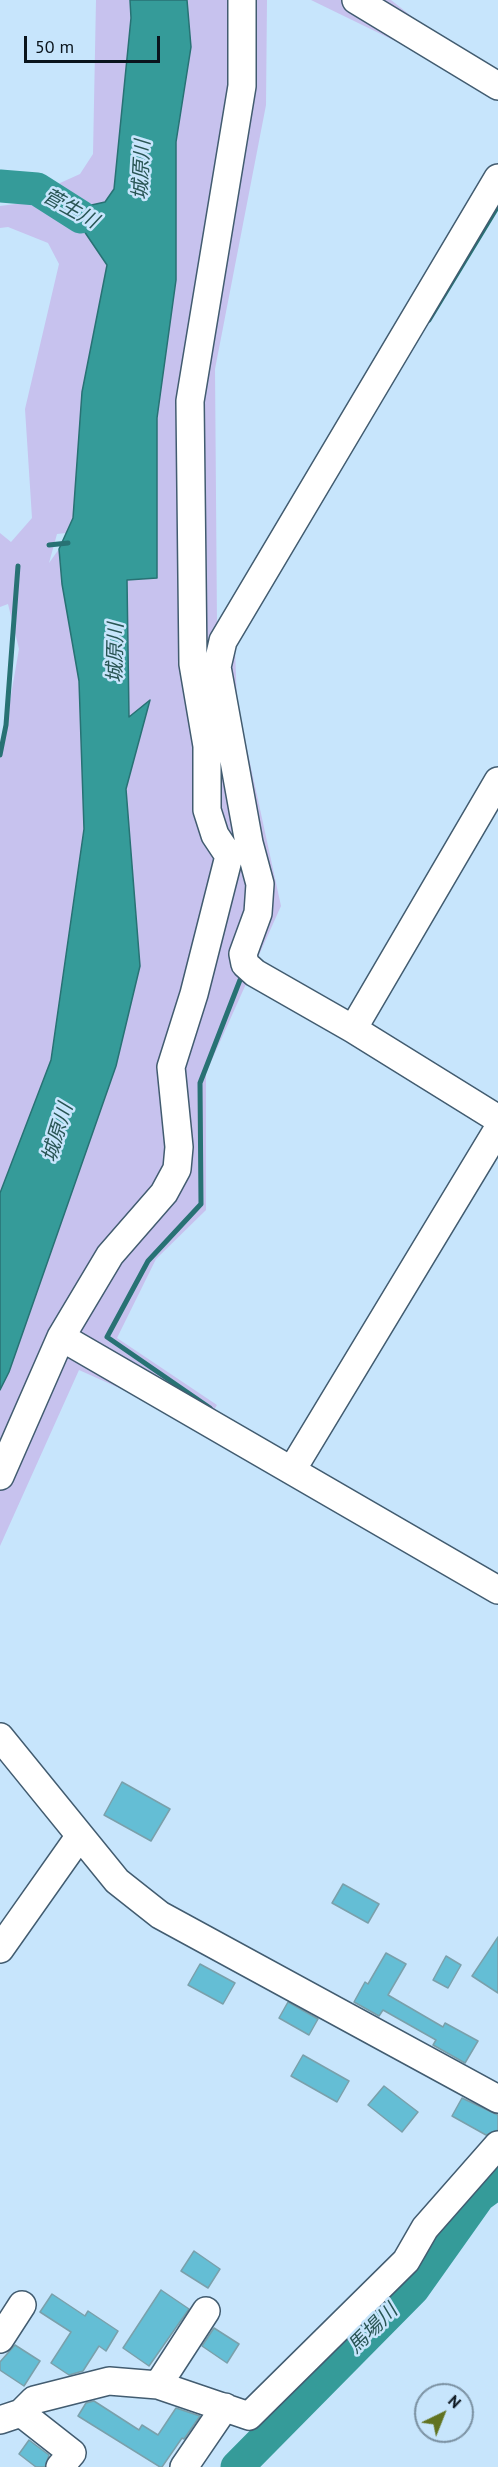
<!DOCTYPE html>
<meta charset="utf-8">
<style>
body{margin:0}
#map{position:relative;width:498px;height:2467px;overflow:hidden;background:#c7e5fc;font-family:"PT Sans",sans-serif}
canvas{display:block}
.north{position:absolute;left:414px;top:2383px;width:60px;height:60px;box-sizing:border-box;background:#c7e5fc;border:2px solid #7b91a2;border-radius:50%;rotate:43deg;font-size:16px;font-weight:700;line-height:24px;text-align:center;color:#0a141c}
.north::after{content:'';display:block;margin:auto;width:21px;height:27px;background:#617321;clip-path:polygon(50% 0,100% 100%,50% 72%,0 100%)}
.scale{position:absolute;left:24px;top:36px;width:136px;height:27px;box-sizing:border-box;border:3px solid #0a141c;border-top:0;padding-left:8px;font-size:18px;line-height:21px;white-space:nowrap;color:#0a141c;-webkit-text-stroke:4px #c7e5fc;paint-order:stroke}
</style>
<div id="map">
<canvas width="498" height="2467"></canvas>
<div class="north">N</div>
<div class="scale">50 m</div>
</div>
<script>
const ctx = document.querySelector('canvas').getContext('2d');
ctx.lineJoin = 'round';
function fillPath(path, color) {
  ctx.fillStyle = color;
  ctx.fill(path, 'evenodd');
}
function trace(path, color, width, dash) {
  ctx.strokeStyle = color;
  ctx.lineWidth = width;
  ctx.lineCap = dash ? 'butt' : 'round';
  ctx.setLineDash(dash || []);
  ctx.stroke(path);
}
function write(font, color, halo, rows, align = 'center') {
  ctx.font = font + ' "PT Sans","Noto Sans JP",sans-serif';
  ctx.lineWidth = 5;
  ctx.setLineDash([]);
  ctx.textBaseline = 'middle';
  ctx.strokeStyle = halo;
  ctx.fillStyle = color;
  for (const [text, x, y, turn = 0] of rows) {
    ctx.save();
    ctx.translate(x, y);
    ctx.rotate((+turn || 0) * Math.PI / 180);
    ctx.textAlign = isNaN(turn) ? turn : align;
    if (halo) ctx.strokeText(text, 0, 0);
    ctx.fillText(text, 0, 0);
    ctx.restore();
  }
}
const green = new Path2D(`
 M 96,0 L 130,0 L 131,18 L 114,189 L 105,202 L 87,206 L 49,188 L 80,174 L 93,154 Z
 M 187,0 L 267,0 L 266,105 L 215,369 L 217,625 L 235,649 L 237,703 L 281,906 L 206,1073 L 206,1210 L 156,1259 L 117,1338 L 217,1405 L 204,1426 L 79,1370 L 0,1546 L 0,1390 L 9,1372 L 116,1066 L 140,966 L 126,789 L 150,701 L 129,718 L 127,580 L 157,578 L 157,417 L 175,280 L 176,142 L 191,47 Z
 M 311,0 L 391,0 L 440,39 L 430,58 Z
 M 39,201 L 82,228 L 107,265 L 82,392 L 73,518 L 66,533 L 57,534 L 49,563 L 59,549 L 62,584 L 79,681 L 84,829 L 51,1060 L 0,1193 L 0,758 L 19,649 L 8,604 L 0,607 L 0,533 L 11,542 L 32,518 L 25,409 L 59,264 L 48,243 L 8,227 L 0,228 L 0,206 Z`);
const water = new Path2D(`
 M 130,0 L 187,0 L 191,47 L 176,142 L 176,280 L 157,418 L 157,578 L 127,580 L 129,717 L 150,700 L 126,789 L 140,966 L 116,1066 L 9,1372 L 0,1390 L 0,1193 L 51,1060 L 84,829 L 79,681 L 62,584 L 59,549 L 73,518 L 82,392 L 107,265 L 82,228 L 39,201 L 49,188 L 87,206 L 105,202 L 114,189 L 131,18 Z`);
const stream = new Path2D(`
 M 429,320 L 498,206
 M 49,545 L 68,543
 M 0,755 L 6,725 L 18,566
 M 210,1408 L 107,1337 L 148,1261 L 201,1204 L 200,1083 L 240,980`);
const river = new Path2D(`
 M 0,186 L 37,189 L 81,217
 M 237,2467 L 413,2289 L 479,2196 L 498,2182`);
const building = new Path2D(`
 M 122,1782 L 170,1809 L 151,1841 L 104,1815 Z
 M 343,1884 L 379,1904 L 368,1923 L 332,1903 Z
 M 498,1937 L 498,1993 L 472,1976 Z
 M 386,1953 L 406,1964 L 388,1995 L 443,2027 L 445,2023 L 478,2041 L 465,2063 L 433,2045 L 436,2040 L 383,2010 L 379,2016 L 354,2002 L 365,1982 L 368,1984 Z
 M 446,1956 L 461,1965 L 448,1988 L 433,1980 Z
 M 200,1964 L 235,1983 L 223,2004 L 188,1985 Z
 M 288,2002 L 318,2019 L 309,2035 L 279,2018 Z
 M 303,2055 L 349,2081 L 337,2102 L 291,2076 Z
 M 384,2086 L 418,2112 L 402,2132 L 368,2105 Z
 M 462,2098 L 498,2115 L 498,2130 L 486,2135 L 452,2116 Z
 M 194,2251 L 220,2269 L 208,2288 L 181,2271 Z
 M 161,2290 L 189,2309 L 149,2366 L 123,2348 Z
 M 52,2294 L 85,2316 L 88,2311 L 118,2331 L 106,2351 L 99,2346 L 83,2371 L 69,2375 L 51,2363 L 71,2332 L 40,2312 Z
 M 214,2328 L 239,2344 L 227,2363 L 202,2346 Z
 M 15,2345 L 40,2361 L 24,2386 L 0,2370 L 0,2362 Z
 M 94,2401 L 139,2430 L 142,2425 L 158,2435 L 176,2408 L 200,2416 L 184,2439 L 182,2438 L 162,2467 L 160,2467 L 78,2416 L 86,2403 Z
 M 29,2440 L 49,2455 L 45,2467 L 36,2467 L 19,2454 Z`);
const minor = new Path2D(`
 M 356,0 L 498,86
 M 498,178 L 223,641 L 217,667 L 249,843 L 260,884 L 258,913 L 243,954 L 245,964 L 255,973 L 353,1029 L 498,1119
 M 353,1029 L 498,781
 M 61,1337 L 498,1590
 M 292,1470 L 498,1129
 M 0,1476 L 61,1337 L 110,1255 L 164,1193 L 177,1169 L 179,1147 L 171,1067 L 194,994 L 229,856 L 215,835 L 207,810 L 207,746 L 193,664 L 190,401 L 242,86 L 242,0
 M 0,1737 L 117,1881 L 160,1915 L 498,2099
 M 0,1949 L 79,1837
 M 0,2339 L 22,2305
 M 158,2385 L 206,2311
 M 21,2413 L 72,2453 L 60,2467
 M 0,2420 L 21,2413 L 34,2400 L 109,2381 L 158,2385 L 249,2416 L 406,2261 L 425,2228 L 498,2145
 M 184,2467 L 225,2407`);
const waterNames = [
 ["城原川",142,170,-87],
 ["菅生川",70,209,29],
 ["城原川",116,653,-89],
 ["城原川",58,1133,-73],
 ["馬場川",373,2329,-45]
];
fillPath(green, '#c7c2ee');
fillPath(water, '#359b99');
trace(water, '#287274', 1.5);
trace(stream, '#287274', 5);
trace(river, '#359b99', 33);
fillPath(building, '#64bed5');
trace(building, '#7aa0ab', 1.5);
trace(minor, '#425c70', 30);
trace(minor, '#fff', 27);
write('italic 20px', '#295554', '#c7e5fc', waterNames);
</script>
